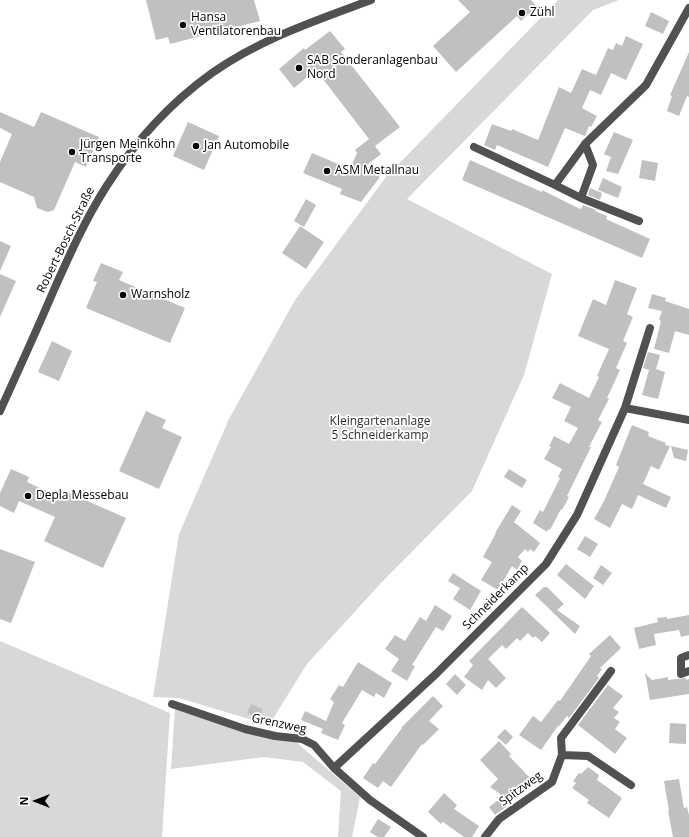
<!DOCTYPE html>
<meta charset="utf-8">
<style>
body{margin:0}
#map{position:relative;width:689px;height:837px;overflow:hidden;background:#fff;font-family:"Open Sans",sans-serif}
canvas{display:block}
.north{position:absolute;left:16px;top:781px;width:40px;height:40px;-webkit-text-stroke:3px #fff;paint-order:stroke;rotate:270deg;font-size:11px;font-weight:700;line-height:16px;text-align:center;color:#000}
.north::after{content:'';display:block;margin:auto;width:14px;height:18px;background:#000;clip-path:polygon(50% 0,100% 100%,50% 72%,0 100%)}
</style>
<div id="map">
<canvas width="689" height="837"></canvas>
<div class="north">N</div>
</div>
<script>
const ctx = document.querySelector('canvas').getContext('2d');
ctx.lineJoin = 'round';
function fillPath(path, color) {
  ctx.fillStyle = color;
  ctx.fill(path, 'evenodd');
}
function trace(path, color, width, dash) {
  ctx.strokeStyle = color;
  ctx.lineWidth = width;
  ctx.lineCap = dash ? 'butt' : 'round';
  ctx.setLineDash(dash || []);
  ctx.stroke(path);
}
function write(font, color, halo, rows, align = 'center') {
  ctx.font = font + ' "Open Sans",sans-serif';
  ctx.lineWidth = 3.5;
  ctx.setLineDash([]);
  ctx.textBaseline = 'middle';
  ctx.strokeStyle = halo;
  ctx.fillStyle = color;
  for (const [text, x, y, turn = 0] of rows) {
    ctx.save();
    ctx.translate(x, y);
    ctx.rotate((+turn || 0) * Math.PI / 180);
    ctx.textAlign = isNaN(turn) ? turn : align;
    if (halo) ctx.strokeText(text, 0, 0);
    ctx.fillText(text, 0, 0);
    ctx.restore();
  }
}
const green = new Path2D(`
 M 558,0 L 619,0 L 593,10 L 407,199 L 552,274 L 524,375 L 472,491 L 381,583 L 307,664 L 269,725 L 179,698 L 153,697 L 179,534 L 229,419 L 295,300 L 386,177 Z
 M 0,641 L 170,713 L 162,837 L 0,837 Z
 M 175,709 L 296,742 L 360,797 L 352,837 L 338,837 L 341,791 L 303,762 L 264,757 L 171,769 Z`);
const building = new Path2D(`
 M 146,0 L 254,0 L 260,21 L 170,44 L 168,37 L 156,40 Z
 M 458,0 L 531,0 L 537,6 L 521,21 L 517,16 L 456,72 L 433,46 L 470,12 Z
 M 651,12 L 669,21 L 663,34 L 645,26 Z
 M 330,31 L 345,49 L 341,52 L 400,127 L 375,146 L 381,154 L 362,169 L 380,177 L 361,202 L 340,194 L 342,189 L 303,173 L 312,153 L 350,169 L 357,153 L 355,150 L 369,139 L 316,70 L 294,88 L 279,69 L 304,48 L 305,50 Z
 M 626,36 L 643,44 L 626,80 L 611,73 L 601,95 L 590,90 L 582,108 L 597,116 L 591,127 L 589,126 L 585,136 L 565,128 L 548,167 L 497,145 L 495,150 L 484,145 L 492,124 L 511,131 L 512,129 L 538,140 L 559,87 L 571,93 L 582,69 L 596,75 L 608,48 L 613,50 L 616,43 L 622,46 Z
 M 689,52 L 689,97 L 687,96 L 679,116 L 667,111 L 672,96 L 670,95 Z
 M 0,112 L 34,127 L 41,112 L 99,137 L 86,167 L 75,162 L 54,210 L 48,212 L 37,208 L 34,197 L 0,182 L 0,162 L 12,134 L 0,128 Z
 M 188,122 L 219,136 L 204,170 L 173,156 Z
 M 614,132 L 633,140 L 618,174 L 606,171 L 611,157 L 604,154 Z
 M 470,160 L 542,192 L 542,190 L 578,208 L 581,209 L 583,205 L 596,210 L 595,211 L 607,216 L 606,219 L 650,239 L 642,258 L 462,180 Z
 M 642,160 L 658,163 L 655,181 L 639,178 Z
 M 603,178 L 622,187 L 618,198 L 598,190 Z
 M 590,188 L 602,193 L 600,200 L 588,195 Z
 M 306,199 L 316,205 L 304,227 L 294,221 Z
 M 300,226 L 324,242 L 306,269 L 282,253 Z
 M 0,241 L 11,246 L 0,271 Z
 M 101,263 L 123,272 L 119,280 L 185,308 L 170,343 L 86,308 L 97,282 L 93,281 Z
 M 0,274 L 16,281 L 0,317 Z
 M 615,280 L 637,288 L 627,314 L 633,317 L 623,341 L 627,343 L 616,368 L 620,370 L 607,398 L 609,399 L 598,420 L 602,422 L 589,447 L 591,447 L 567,496 L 569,497 L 562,510 L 561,509 L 550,530 L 548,529 L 547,532 L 533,523 L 540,510 L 543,512 L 560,478 L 558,477 L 562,469 L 544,459 L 551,447 L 549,446 L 554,436 L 569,444 L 578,428 L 564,421 L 571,407 L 552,398 L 560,383 L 589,398 L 599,377 L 597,376 L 609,349 L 578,336 L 593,299 L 606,305 Z
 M 652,294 L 666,298 L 665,301 L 689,309 L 689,335 L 675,331 L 669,353 L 654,349 L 661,321 L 659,320 L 662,311 L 648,308 Z
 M 52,341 L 72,351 L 59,381 L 38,372 Z
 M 648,352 L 660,355 L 656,369 L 665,372 L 658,399 L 642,395 L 649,370 L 643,368 Z
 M 146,411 L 166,420 L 162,428 L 182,437 L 159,489 L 119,471 Z
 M 632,425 L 649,432 L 648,436 L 666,443 L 665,445 L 670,446 L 659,470 L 651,466 L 643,484 L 671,497 L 666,508 L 638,495 L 632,509 L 622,504 L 610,528 L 594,519 L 604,501 L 619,467 L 616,465 Z
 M 671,446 L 688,450 L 686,461 L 674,458 Z
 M 11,469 L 29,477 L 27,482 L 63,499 L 67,492 L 126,518 L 103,568 L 44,541 L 55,517 L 19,501 L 14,513 L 0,506 L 0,493 Z
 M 509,469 L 527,480 L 522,488 L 504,477 Z
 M 512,505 L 521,511 L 514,522 L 540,543 L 534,552 L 530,549 L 528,552 L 525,549 L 518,557 L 522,561 L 517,570 L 512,566 L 498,590 L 481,580 L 492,562 L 483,557 L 496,533 L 495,533 Z
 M 585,536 L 598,544 L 590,557 L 577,549 Z
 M 0,549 L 35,562 L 11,623 L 0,619 Z
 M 566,564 L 594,586 L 585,599 L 557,575 Z
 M 601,565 L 612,573 L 603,585 L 593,578 Z
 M 453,573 L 481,591 L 470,610 L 453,599 L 460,588 L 448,581 Z
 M 544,587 L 547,587 L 564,604 L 557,610 L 580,626 L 575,634 L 535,595 Z
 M 435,605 L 452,616 L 443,631 L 436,627 L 412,665 L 415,666 L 407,681 L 391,671 L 399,659 L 385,649 L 395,635 L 405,641 L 420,617 L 426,621 Z
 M 522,607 L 550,633 L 542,642 L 535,636 L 533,638 L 528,633 L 520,641 L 517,638 L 506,649 L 502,645 L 488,659 L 506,678 L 496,688 L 488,680 L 482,690 L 464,677 L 473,665 L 469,661 Z
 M 689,615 L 689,635 L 681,637 L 679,630 L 654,634 L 656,645 L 639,649 L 634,628 L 658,622 L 657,618 L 667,617 L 667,619 Z
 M 610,635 L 621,648 L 600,668 L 602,669 L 597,676 L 599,678 L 569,718 L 567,716 L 559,726 L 558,726 L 541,750 L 519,735 L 533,716 L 541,722 L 558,700 L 560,701 L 591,656 L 589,654 Z
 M 358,662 L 392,683 L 384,698 L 376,693 L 374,697 L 362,690 L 342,723 L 345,725 L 338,740 L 321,733 L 323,729 L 301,720 L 305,711 L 326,721 L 334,702 L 330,699 L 339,685 L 343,687 Z
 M 645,673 L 652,680 L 668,677 L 668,680 L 686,678 L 686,680 L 689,679 L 689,694 L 650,700 Z
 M 455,674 L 466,685 L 457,695 L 446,684 Z
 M 608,685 L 623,696 L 613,708 L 619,712 L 614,718 L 620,722 L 615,729 L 627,738 L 615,754 L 578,725 Z
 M 433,696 L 443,706 L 429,721 L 439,729 L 423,745 L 422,744 L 391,787 L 383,781 L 378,788 L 363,778 L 373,763 L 375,764 L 402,728 L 401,728 Z
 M 251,704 L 263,709 L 259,718 L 247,713 Z
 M 670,723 L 686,724 L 686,744 L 669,743 Z
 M 505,729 L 513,737 L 506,745 L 497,737 Z
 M 499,741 L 511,754 L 509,756 L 531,779 L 509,800 L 490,787 L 498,779 L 480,760 Z
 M 588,767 L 599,775 L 597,780 L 622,798 L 609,818 L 587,803 L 589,800 L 572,788 L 576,783 L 573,781 L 579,773 L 581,774 Z
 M 679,779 L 684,808 L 687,807 L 689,815 L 689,837 L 673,837 L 668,811 L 669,811 L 664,781 Z
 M 444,793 L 457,805 L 454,809 L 479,826 L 472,837 L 464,837 L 443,822 L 441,824 L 428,812 Z
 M 501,798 L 507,806 L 495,815 L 489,807 Z
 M 378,819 L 391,827 L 384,837 L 378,837 L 370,832 Z`);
const minor = new Path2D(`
 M 474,147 L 555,185 L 585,144 L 646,85 L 689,8
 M 555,185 L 581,198 L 639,221
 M 581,198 L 593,165 L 585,144
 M 625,408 L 650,328
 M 0,411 C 18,371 36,332 53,292 C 69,256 85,220 106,187 C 134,143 170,103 212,73 C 260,39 317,20 371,0
 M 689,655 L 681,658 L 681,674 L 689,671
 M 172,704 L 245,729 L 275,736 L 302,739 L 314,745 L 334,768 L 370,800 L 423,837
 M 562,755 L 561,738 L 611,671
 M 334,768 L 436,674 L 546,564 L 577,515 L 625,408 L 689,420
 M 485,837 L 499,819 L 552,782 L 562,755 L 588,756 L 631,785`);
const markers = [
 [522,13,4,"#000"],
 [183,25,4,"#000"],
 [299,68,4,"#000"],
 [196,146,4,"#000"],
 [72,152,4,"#000"],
 [327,171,4,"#000"],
 [123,295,4,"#000"],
 [28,496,4,"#000"]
];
const poiNames = [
 ["Zühl",530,13],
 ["Hansa",191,18],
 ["Ventilatorenbau",191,32],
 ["SAB Sonderanlagenbau",307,61],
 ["Nord",307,75],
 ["Jürgen Meinköhn",80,145],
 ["Transporte",80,159],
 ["Jan Automobile",204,146],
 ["ASM Metallnau",335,171],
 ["Warnsholz",131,295],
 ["Depla Messebau",36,496]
];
const streetNames = [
 ["Robert-Bosch-Straße",66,240,-64],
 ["Schneiderkamp",496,597,-45],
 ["Grenzweg",279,724,12],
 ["Spitzweg",521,789,-36]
];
const parkNames = [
 ["Kleingartenanlage",380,422],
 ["5 Schneiderkamp",380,436]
];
fillPath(green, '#d8d8d8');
fillPath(building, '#c0c0c0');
trace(minor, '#515151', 8);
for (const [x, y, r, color] of markers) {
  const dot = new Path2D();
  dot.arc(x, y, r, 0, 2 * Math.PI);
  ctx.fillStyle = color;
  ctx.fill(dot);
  trace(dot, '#fff', 1.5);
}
write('12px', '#000', '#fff', poiNames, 'left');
write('12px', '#000', '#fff', streetNames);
write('12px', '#2f2f2f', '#fff', parkNames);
</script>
